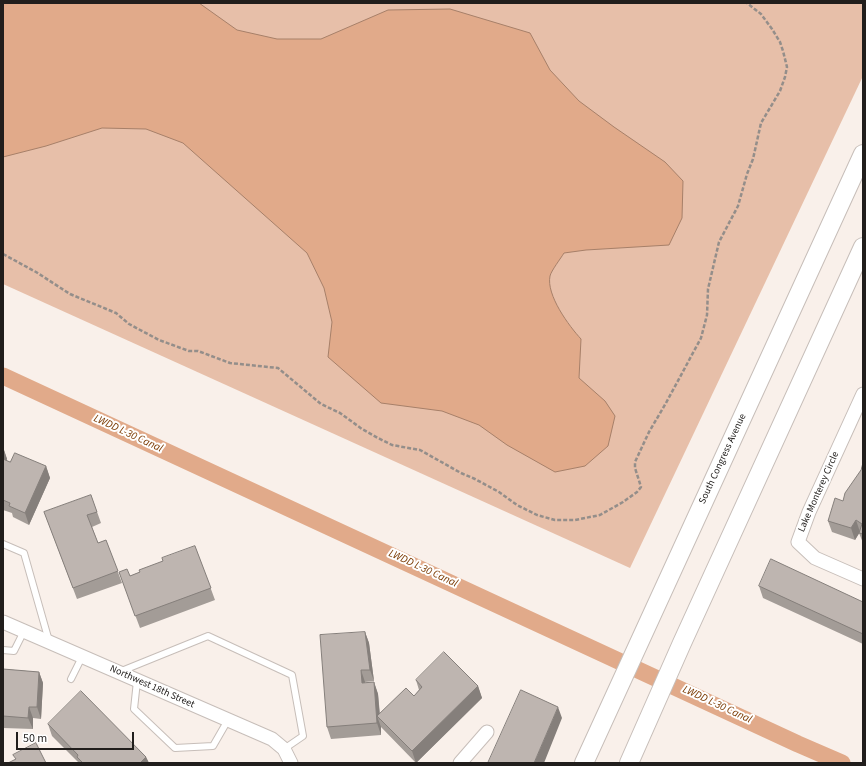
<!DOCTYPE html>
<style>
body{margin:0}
#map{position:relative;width:866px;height:766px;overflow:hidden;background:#f9f0ea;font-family:"Source Sans 3",sans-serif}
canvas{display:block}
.frame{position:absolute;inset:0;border:4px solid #211e1c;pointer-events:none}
.scale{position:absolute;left:16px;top:732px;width:118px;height:18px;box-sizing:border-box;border:2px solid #211e1c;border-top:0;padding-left:5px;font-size:12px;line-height:14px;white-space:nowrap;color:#211e1c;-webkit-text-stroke:3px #fff;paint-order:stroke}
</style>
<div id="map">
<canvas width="866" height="766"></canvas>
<div class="frame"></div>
<div class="scale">50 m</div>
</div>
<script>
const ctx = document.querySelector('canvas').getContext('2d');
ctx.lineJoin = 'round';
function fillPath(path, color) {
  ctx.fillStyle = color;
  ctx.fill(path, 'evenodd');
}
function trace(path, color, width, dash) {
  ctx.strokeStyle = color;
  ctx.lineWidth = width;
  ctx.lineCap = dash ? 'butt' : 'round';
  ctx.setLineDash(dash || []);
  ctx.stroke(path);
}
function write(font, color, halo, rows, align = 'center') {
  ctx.font = font + ' "Source Sans 3",sans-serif';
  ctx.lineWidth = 4;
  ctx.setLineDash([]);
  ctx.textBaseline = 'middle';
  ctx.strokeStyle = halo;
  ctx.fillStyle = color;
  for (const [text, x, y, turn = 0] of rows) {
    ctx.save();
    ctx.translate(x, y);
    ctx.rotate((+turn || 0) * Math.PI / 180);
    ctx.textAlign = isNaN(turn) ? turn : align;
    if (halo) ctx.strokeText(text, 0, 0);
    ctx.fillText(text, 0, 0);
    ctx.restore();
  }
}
const green = new Path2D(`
 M 3,3 L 863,3 L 863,76 L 630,568 L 3,284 Z`);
const water = new Path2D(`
 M 3,3 L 199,3 L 237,30 L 277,39 L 321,39 L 388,10 L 450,9 L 530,33 L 550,70 L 579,101 L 614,127 L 665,162 L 683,181 L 682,218 L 669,245 L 586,250 L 564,253 C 561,258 551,271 550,276 C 546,295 569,326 581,339 L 579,378 L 605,401 L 615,416 L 608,446 L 585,466 L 555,472 L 507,445 L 479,425 L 442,411 L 381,403 L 328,357 L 332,322 L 324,288 L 307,253 L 183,143 L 146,129 L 102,128 L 46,146 L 3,157 Z`);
const canal = new Path2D(`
 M 3,376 L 798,744 L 842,763`);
const path = new Path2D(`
 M 3,254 L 36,272 L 70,294 L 116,313 L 129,324 L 159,340 L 189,351 L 198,351 L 230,363 L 278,368 L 321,404 L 340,413 L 362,429 L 378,438 L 392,445 L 420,450 L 461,473 L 475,479 L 499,492 L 517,505 L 537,515 L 555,520 L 575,520 L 600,515 L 623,502 L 637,492 L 641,487 L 635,468 L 635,462 L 649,432 L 666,403 L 701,338 L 707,315 L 708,289 L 719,242 L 738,206 L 747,174 L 753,159 L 761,123 L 780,91 L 785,77 L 787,67 L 783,51 L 780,42 L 772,29 L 761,14 L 747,3`);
const service = new Path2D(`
 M 3,544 L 24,553 L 49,641
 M 3,650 L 14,651 L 24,631
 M 119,672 L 208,636 L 292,675 L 303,736 L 284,749
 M 71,679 L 82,657
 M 137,681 L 134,709 L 175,748 L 213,746 L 228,720`);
const minor = new Path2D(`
 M 863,394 L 809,512 L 798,542 L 815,558 L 863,579
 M 3,622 L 272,739 L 284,749 L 291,763
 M 460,763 L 487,732`);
const secondary = new Path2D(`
 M 584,763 L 863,154
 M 629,763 L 682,643 L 863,247`);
const wall = new Path2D(`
 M 3,447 L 7,459 L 6,461 L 10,462 L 46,466 L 50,478 L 29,525 L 13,517 L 12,513 L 3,510 Z
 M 863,463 L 863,543 L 859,533 L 855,540 L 832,532 L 828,521 L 843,501 L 861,470 Z
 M 91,495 L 101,523 L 92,527 L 98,543 L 106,540 L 122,583 L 77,599 L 44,512 Z
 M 195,546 L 215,600 L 140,628 L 119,572 L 130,576 L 140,572 Z
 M 759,586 L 863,602 L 863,644 L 763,598 Z
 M 365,632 L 369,643 L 374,681 L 365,682 L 365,683 L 374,682 L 378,694 L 380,714 L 414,696 L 419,690 L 416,680 L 478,686 L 482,698 L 416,763 L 381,727 L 381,735 L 331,739 L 327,727 Z
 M 3,669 L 39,672 L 43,683 L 41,719 L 33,718 L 33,729 L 3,728 Z
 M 48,724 L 146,757 L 149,763 L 79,763 L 52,736 Z`);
const shadedWall = new Path2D(`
 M 3,447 L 7,459 L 3,468 Z
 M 46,466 L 50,478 L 29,525 L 25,513 Z
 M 856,520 L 860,532 L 855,540 L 851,528 Z
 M 365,632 L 369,643 L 374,681 L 370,670 Z
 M 361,670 L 365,682 L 366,694 L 362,683 Z
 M 39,672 L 43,683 L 41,719 L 37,707 Z
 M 374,682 L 378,694 L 380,720 L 377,716 L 381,727 L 381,735 L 377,723 Z
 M 478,686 L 482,698 L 416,763 L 412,751 Z
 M 29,707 L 33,718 L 33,729 L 28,718 Z
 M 558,707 L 562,718 L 544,763 L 534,763 Z
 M 146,757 L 149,763 L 140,763 Z`);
const building = new Path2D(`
 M 15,453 L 46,466 L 25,513 L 9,506 L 10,503 L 3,500 L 3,459 L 10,462 Z
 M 863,463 L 863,534 L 859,533 L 862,524 L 856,520 L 851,528 L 828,521 L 835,498 L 843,501 L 845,493 L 861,470 Z
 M 91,495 L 97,512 L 87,515 L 98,543 L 106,540 L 118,571 L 73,588 L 44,512 Z
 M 195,546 L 211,588 L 135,616 L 119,572 L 127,569 L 130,576 L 140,572 L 139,570 L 163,561 L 162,558 Z
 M 771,559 L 863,602 L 863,634 L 759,586 Z
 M 365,632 L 370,670 L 361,670 L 362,683 L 374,682 L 377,723 L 327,727 L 320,635 Z
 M 444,652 L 478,686 L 412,751 L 377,716 L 406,688 L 414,696 L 422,687 L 416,680 Z
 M 3,669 L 39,672 L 37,707 L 29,707 L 28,718 L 3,716 Z
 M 521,690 L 558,707 L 534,763 L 488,763 Z
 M 81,691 L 146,757 L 140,763 L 83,763 L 77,757 L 78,755 L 48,724 Z
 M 36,743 L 46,763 L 8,763 L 16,759 L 13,755 Z`);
const streetNames = [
 ["South Congress Avenue",723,459,-65],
 ["Lake Monterey Circle",819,492,-66],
 ["Northwest 18th Street",152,687,24]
];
const waterNames = [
 ["LWDD L-30 Canal",128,434,25],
 ["LWDD L-30 Canal",423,569,25],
 ["LWDD L-30 Canal",717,705,25]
];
fillPath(green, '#e7bfa9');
fillPath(water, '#e1aa8a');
trace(water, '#a78069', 1);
trace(canal, '#e1aa8a', 17);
trace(service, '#c7beb9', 8);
trace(minor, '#c7beb9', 15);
trace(secondary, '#c7beb9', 20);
trace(path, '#948e8a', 2.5, [4, 2]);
trace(service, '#fff', 6);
trace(minor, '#fff', 13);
trace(secondary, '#fff', 18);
fillPath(wall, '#a39c97');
fillPath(shadedWall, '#857f7b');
fillPath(building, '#beb5b0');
trace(building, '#857f7b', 1);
write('10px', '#211e1c', '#fff', streetNames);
write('italic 11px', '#7b3a02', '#fff', waterNames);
</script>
